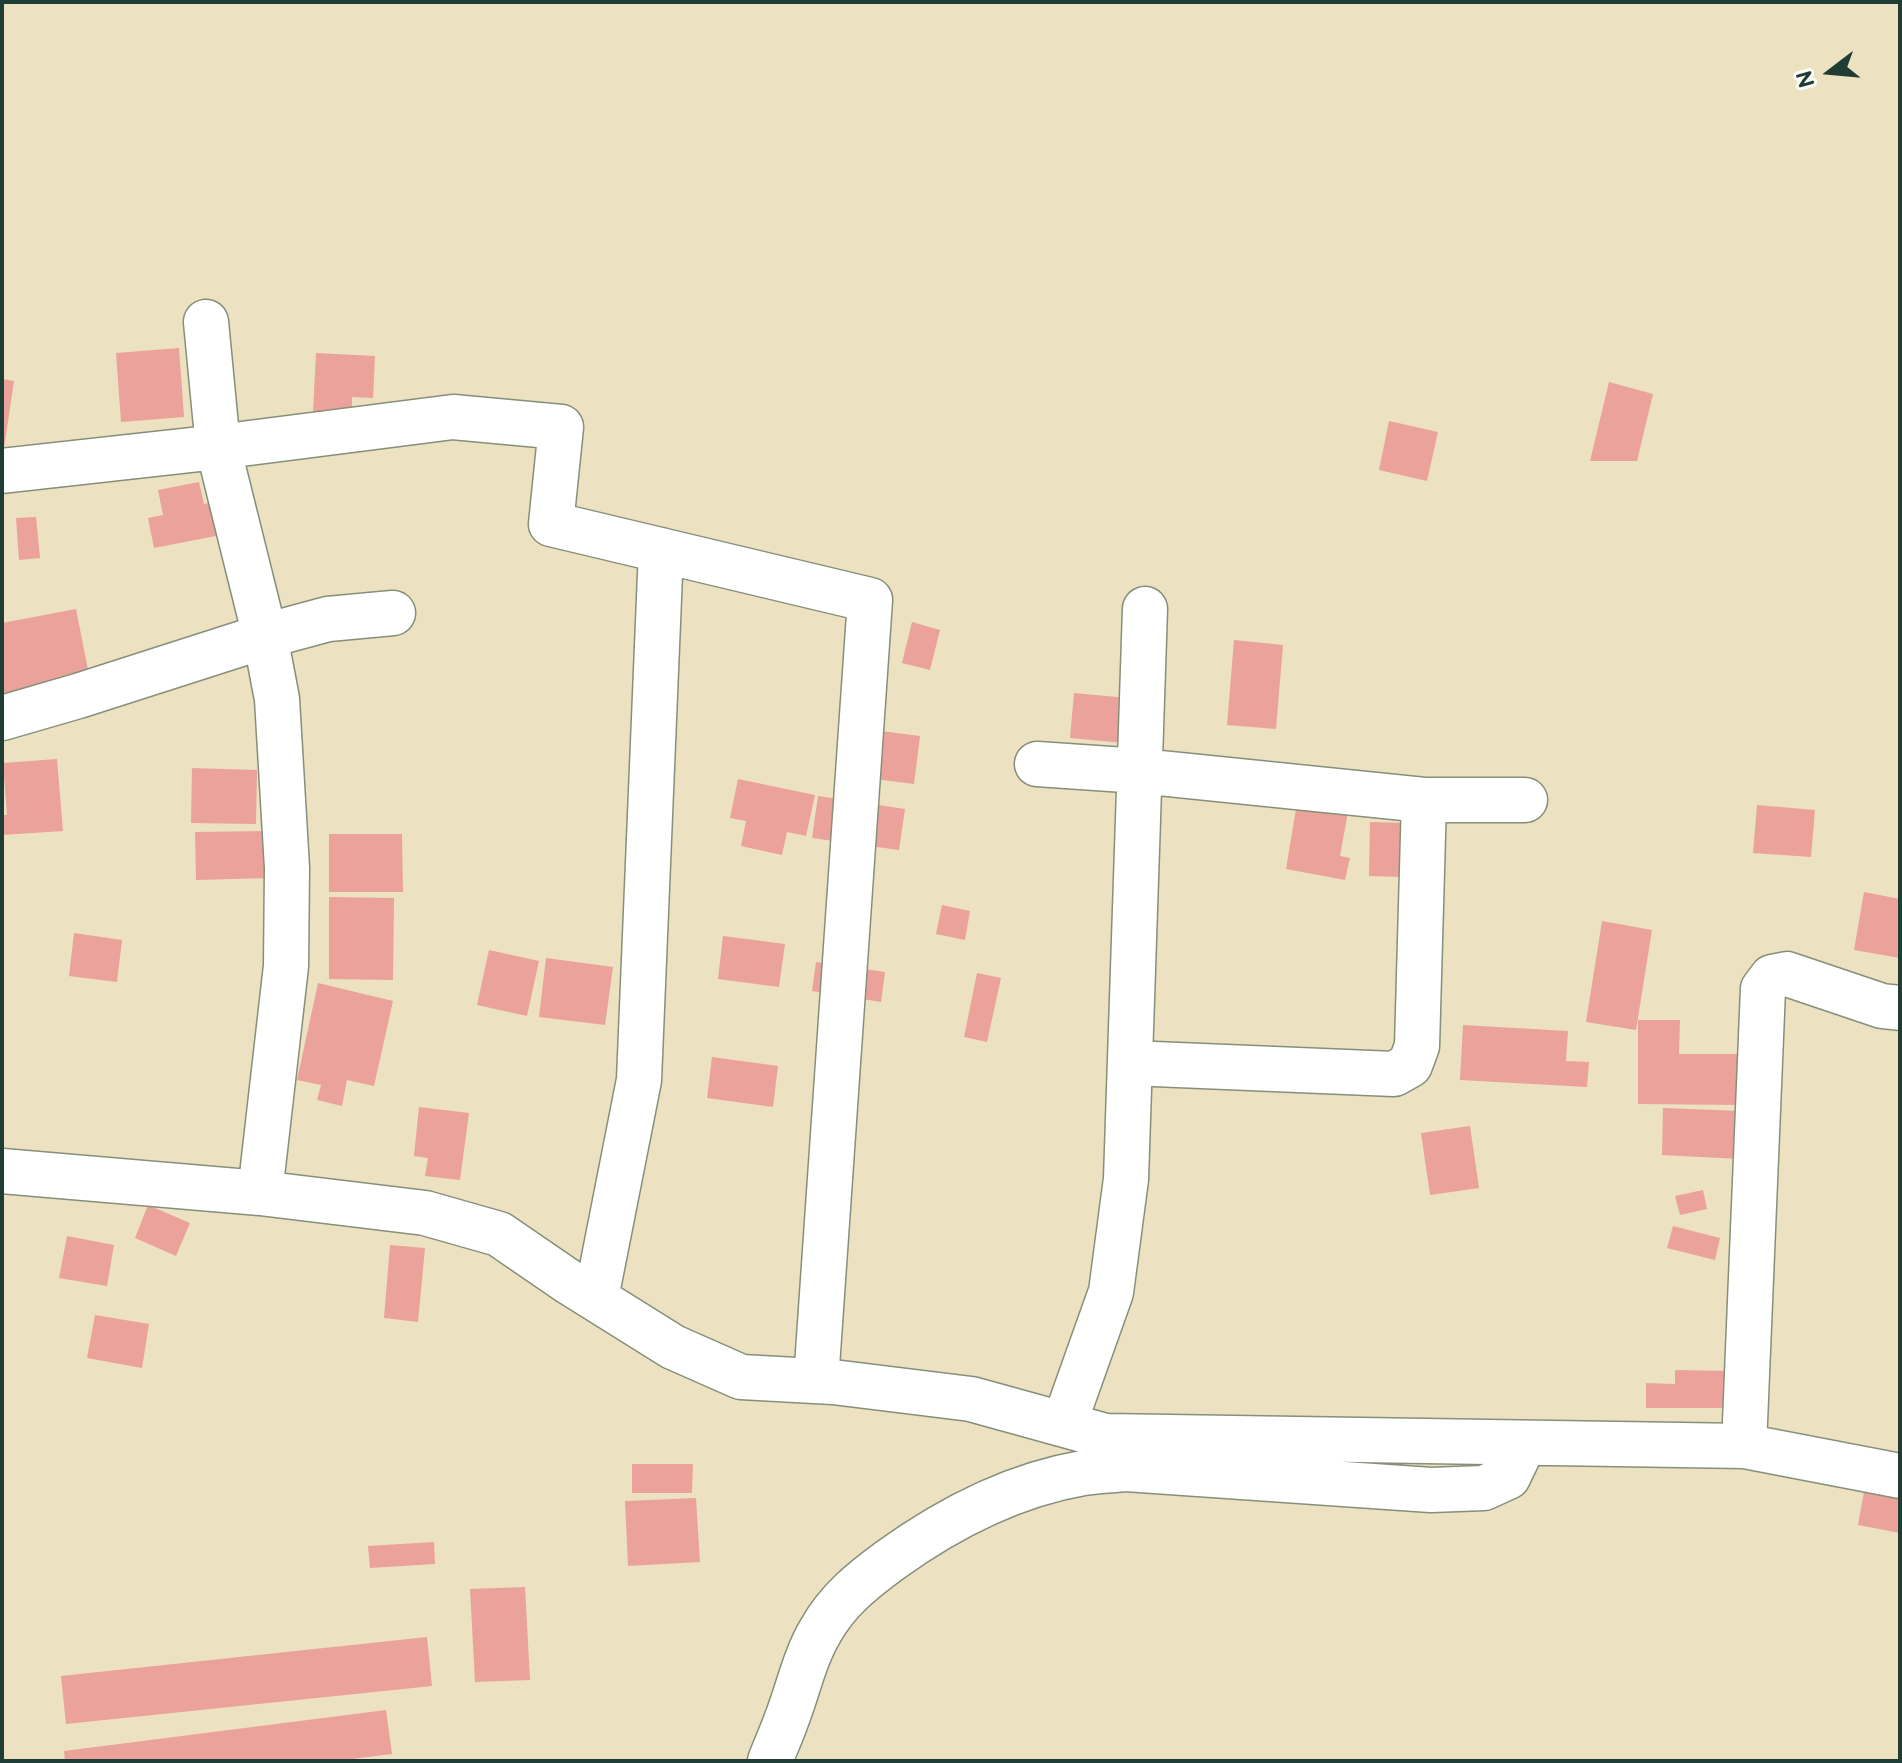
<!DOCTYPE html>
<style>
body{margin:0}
#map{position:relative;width:1902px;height:1763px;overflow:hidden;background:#ece1c0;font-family:"Balsamiq Sans",sans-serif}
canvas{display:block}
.frame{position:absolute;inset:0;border:4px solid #1f3d34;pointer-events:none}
.north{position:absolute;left:1790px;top:32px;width:80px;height:80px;-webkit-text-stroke:6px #fdfcf7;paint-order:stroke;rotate:254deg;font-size:22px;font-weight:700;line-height:32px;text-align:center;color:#1f3d34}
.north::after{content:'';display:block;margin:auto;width:28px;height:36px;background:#1f3d34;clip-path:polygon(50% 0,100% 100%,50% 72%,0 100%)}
</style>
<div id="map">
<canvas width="1902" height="1763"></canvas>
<div class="frame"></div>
<div class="north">N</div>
</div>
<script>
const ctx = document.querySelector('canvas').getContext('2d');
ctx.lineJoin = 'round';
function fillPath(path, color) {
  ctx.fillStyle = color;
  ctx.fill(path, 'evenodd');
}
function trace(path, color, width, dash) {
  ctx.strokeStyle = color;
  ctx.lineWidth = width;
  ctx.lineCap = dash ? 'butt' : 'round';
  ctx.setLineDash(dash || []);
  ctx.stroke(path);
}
const building = new Path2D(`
 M 179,348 L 184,417 L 121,422 L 116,353 Z
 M 316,353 L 375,356 L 373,398 L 352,397 L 352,414 L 313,412 Z
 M 2,379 L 14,381 L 4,448 L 2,448 Z
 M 1609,382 L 1653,394 L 1637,461 L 1590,461 Z
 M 1389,421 L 1438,432 L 1427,481 L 1379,470 Z
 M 199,482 L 204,504 L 224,500 L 231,533 L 154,548 L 148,518 L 163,515 L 158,490 Z
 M 36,517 L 40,558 L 19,560 L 16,518 Z
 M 76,609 L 89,675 L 2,693 L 2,623 Z
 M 912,622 L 940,630 L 930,670 L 902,663 Z
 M 1234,640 L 1283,645 L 1276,729 L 1227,725 Z
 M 1074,693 L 1139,699 L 1135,744 L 1070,738 Z
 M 857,728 L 920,736 L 914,784 L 851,776 Z
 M 57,759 L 63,831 L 2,835 L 2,815 L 7,815 L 3,763 Z
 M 192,768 L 257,770 L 256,824 L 191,823 Z
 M 738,779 L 815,795 L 806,836 L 787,832 L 782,855 L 741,846 L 746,821 L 730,818 Z
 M 818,796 L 905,809 L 899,850 L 812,838 Z
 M 1297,803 L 1348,812 L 1340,856 L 1350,858 L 1345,880 L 1286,869 Z
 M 1757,805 L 1815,810 L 1811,857 L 1753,853 Z
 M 1370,822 L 1407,823 L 1405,877 L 1369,876 Z
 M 269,831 L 270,878 L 196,880 L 195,832 Z
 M 329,834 L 402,834 L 403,892 L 329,892 Z
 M 1864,892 L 1900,899 L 1900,958 L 1854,950 Z
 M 329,897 L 394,898 L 393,980 L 329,979 Z
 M 942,905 L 970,911 L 965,940 L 936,934 Z
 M 1602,921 L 1652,930 L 1636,1030 L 1586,1022 Z
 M 74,933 L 122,940 L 117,982 L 69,976 Z
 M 723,936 L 785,944 L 779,987 L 718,979 Z
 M 489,950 L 539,961 L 527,1016 L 477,1005 Z
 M 546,958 L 613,967 L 605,1025 L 539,1017 Z
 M 816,962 L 885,972 L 881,1002 L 812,991 Z
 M 977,973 L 1001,978 L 987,1042 L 964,1037 Z
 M 318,983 L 393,1001 L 374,1086 L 347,1080 L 342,1106 L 317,1100 L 321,1085 L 297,1080 Z
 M 1638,1020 L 1680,1020 L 1679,1054 L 1743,1054 L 1742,1105 L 1638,1104 Z
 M 1463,1025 L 1568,1031 L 1566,1061 L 1589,1062 L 1587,1087 L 1460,1080 Z
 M 712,1057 L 778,1066 L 773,1107 L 707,1098 Z
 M 419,1107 L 469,1113 L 460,1180 L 425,1176 L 428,1158 L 414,1156 Z
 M 1663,1108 L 1741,1111 L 1740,1159 L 1662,1155 Z
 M 1470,1126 L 1479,1188 L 1430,1195 L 1421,1133 Z
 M 1703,1190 L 1707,1209 L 1680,1215 L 1675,1196 Z
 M 148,1205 L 190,1223 L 176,1256 L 135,1238 Z
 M 1673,1226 L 1720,1238 L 1715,1260 L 1667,1248 Z
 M 67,1236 L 114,1245 L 107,1286 L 59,1278 Z
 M 390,1245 L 425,1248 L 418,1322 L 384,1318 Z
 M 95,1315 L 149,1324 L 142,1368 L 87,1358 Z
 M 1675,1370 L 1731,1371 L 1731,1408 L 1646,1408 L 1646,1383 L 1675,1384 Z
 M 632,1464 L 693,1464 L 692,1493 L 632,1493 Z
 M 1865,1486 L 1900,1493 L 1900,1533 L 1858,1525 Z
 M 696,1498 L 700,1562 L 628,1566 L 625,1501 Z
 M 434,1542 L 435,1564 L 370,1568 L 368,1546 Z
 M 525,1587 L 530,1680 L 475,1682 L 470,1589 Z
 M 427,1637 L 432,1686 L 66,1724 L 61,1676 Z
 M 386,1710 L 392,1754 L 336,1761 L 65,1761 L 64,1751 Z`);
const minor = new Path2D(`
 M 206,322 L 218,447 L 265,636 L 277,699 L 287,868 L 286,966 L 260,1193
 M 2,471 L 218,447 L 453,417 L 561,427 L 551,524 L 870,600 L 816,1381
 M 2,718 L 78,696 L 265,636 L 328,619 L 393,613
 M 1037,764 L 1140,771 L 1424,800 L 1525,800
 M 1130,1063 L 1394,1074 L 1410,1065 L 1417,1046 L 1424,800
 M 2,1171 L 260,1193 L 425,1213 L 499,1234 L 569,1282 L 673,1347 L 741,1377 L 833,1382 L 971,1399 L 1105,1436 L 1744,1446 L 1900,1476
 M 596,1298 L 639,1080 L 661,550
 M 1064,1424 L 1111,1292 L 1126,1179 L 1145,609
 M 1744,1446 L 1763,989 L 1772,977 L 1787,974 L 1882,1006 L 1900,1008
 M 770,1761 C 775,1748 781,1735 786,1721 C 798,1691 804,1658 821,1630 C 838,1600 862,1581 889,1561 C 947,1519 1013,1485 1083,1473 C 1097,1471 1112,1470 1126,1469 L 1431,1490 L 1484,1488 L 1508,1477 L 1524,1444`);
fillPath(building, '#eba29b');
trace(minor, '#868f7a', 47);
trace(minor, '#fff', 44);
</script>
